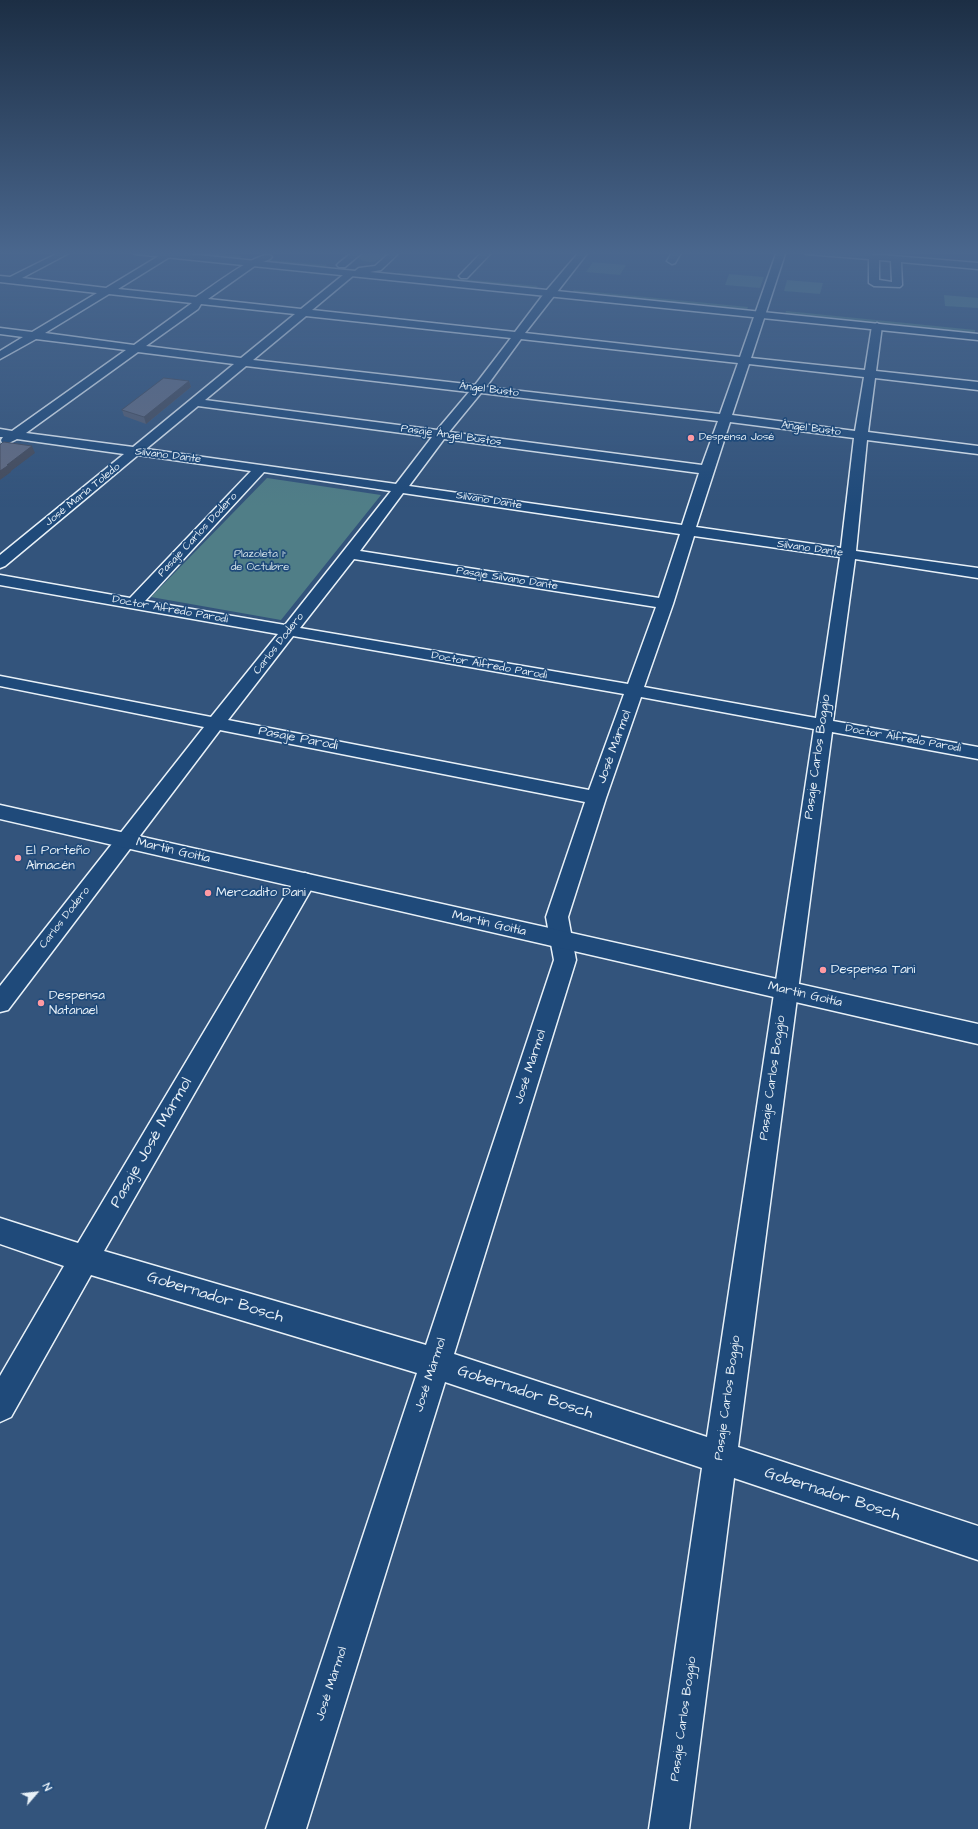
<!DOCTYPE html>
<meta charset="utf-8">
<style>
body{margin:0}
#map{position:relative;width:978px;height:1829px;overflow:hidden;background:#33547c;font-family:"Architects Daughter",sans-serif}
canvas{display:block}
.north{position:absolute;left:16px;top:1773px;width:40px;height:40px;-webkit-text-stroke:3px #1f4a7a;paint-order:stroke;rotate:62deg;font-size:11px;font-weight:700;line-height:16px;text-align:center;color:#e8f1f8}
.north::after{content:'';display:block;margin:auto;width:14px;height:18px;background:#e8f1f8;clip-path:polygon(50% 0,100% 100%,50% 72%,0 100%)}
</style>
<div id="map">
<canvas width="978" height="1829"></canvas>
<div class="north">N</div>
</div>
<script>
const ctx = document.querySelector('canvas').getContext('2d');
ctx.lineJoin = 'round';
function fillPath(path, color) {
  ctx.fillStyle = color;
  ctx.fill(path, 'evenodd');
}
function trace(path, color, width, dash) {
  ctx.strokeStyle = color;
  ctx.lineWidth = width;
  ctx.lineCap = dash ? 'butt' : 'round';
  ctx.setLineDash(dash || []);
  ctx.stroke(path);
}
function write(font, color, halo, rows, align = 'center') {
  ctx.font = font + ' "Architects Daughter",sans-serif';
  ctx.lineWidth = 3.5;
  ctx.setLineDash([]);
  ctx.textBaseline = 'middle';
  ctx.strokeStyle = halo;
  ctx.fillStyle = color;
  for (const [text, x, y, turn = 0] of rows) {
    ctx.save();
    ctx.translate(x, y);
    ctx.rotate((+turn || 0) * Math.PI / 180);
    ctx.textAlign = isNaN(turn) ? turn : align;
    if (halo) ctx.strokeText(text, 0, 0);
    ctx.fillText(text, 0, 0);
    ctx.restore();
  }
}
const green = new Path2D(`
 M 189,251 L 242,256 L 238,259 L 185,253 Z
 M 366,251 L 393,251 C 383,259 370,267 358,258 Z
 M 272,260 L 327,265 L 323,268 L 268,263 Z
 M 593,262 L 626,265 L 620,275 L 586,272 Z
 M 398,273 L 538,286 L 534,289 L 395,275 Z
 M 729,274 L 764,277 L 760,288 L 725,285 Z
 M 787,280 L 823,283 L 820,294 L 784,291 Z
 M 574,290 L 748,307 L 747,310 L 572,293 Z
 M 944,295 L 978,298 L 978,308 L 945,306 Z
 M 786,311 L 975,330 L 975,333 L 785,314 Z
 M 267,478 L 381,495 L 281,620 L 151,597 Z`);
const minor = new Path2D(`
 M 62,251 L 73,251 L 22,278 L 106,288 L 167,251 L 177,251 L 176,253 L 118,289 L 196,297 C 210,288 257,252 270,255 L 272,257 L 270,259 L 256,265 L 208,299 L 301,309 L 348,271 L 354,271 L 356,273 L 354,275 L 312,310 L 515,332 L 546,291 L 580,251 L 589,251 L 525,333 L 740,357 L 777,251 L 786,251 L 751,358 L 865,370 L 872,326 L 877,323 L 882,326 L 876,371 L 978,382 L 978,390 L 875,378 L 868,432 L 978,446 L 978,454 L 867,440 L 856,551 L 978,568 L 978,578 L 855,559 L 833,721 L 978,747 L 978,759 L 832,732 L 738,1447 L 978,1526 L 978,1560 L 734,1478 L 689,1829 L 649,1829 L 702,1468 L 445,1382 L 306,1829 L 266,1829 L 417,1373 L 91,1275 L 11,1417 L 0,1422 L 0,1376 L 64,1266 L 0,1244 L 0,1218 L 78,1243 L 297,876 L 305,873 L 313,876 L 316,881 L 104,1251 L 426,1345 L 554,960 L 546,917 L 585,802 L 220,730 L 8,1010 L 0,1012 L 0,986 L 204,727 L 0,686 L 0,676 L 211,717 L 278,634 L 0,585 L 0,575 L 130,598 L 251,471 L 138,455 L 5,566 L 0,568 L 0,555 L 124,454 L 17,439 L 7,444 L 2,443 L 1,440 L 3,437 L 0,437 L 0,429 L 12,431 L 126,350 L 36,339 L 0,359 L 0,351 L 23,337 L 0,334 L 0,328 L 32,332 L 97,293 L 0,282 L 0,276 L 10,277 ZM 109,294 L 192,303 L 134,345 L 45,333 ZM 201,304 L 295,314 L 241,358 L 146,346 L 198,309 ZM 306,316 L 511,338 L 475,385 L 253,360 ZM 521,339 L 738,363 L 720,414 L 486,387 ZM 138,352 L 234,364 L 133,447 L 26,433 ZM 749,364 L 864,377 L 855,431 L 732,415 ZM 246,366 L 469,392 L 437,430 L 205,400 ZM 481,393 L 718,421 L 702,465 L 449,432 ZM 198,406 L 432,437 L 396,484 L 146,449 ZM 730,422 L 854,438 L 841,548 L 696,527 ZM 444,439 L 699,473 L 682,525 L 409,486 ZM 264,472 L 391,491 L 285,625 L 145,601 ZM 403,493 L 680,534 L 659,598 L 360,551 ZM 694,536 L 840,557 L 816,718 L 644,687 L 673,604 ZM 354,559 L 656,607 L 628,684 L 300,628 ZM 293,636 L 624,694 L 589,790 L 228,720 ZM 641,697 L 814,729 L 707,1437 L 454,1354 L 576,960 L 568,917 L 606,798 Z
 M 483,251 L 493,251 L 467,278 L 461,278 L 459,276 L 461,274 Z
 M 673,251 L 682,251 L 675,263 L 672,264 L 667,261 Z
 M 801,251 L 833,251 L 978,263 L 978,269 L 901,262 L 902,285 L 900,287 L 874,286 L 869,283 L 869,259 L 806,254 ZM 879,260 L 891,261 L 892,282 L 879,280 Z`);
const tertiary = new Path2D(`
 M 0,805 L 978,1024 L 978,1044 L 0,819 Z`);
const secondary = new Path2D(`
 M 130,251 L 158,251 L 355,271 L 359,268 L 375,266 L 392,251 L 401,251 L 381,270 L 370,272 L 978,334 L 978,340 L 135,254 Z
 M 354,251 L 364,251 L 345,267 L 339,267 L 337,265 L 339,263 Z`);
const wall = new Path2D(`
 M 189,381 L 191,387 L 146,424 L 124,416 L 122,410 Z`);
const shadedWall = new Path2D(`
 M 320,251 L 334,251 L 320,252 Z
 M 189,381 L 191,387 L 146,424 L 144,417 Z
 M 32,446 L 35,453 L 11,471 L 11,472 L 0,480 L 0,471 L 7,465 Z`);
const building = new Path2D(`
 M 164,378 L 189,381 L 144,417 L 122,410 Z
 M 4,442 L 32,446 L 7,465 L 9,465 L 0,471 L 0,445 Z`);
const markers = [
 [691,438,4,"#ff9aa2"],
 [18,858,4,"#ff9aa2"],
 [208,893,4,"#ff9aa2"],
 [823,970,4,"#ff9aa2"],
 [41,1003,4,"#ff9aa2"]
];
const farStreetnames = [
 ["Ángel Busto",489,390,7],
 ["Ángel Busto",811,429,7],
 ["Pasaje Ángel Bustos",451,436,8],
 ["Silvano Dante",168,456,7],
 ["José María Toledo",83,495,-39],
 ["Silvano Dante",489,501,9],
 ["Pasaje Carlos Dodero",198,535,-47],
 ["Silvano Dante",810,549,8],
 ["Pasaje Silvano Dante",507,579,9],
 ["Doctor Alfredo Parodi",170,610,10],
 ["Carlos Dodero",279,644,-52],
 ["Doctor Alfredo Parodi",489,666,10],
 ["Doctor Alfredo Parodi",903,739,10],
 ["Carlos Dodero",65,918,-52]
];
const farPoinames = [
 ["Despensa José",699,438]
];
const farParknames = [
 ["Plazoleta 1°",260,555],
 ["de Octubre",260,568]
];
const streetNames = [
 ["Pasaje Parodi",298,739,11],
 ["José Mármol",615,747,-70],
 ["Pasaje Carlos Boggio",818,757,-82],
 ["Martín Goitía",173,851,13],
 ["Martín Goitía",489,924,13],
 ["Martín Goitía",805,995,13],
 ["José Mármol",531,1067,-72],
 ["Pasaje Carlos Boggio",773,1078,-82],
 ["José Mármol",431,1375,-72],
 ["Pasaje Carlos Boggio",728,1398,-82],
 ["José Mármol",332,1684,-72],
 ["Pasaje Carlos Boggio",684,1719,-82]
];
const poiNames = [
 ["El Porteño",26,851],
 ["Almacén",26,866],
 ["Mercadito Dani",216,893],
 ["Despensa Tani",831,970],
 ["Despensa",49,996],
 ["Natanael",49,1011]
];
const nearStreetnames = [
 ["Pasaje José Mármol",152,1143,-60],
 ["Gobernador Bosch",215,1298,17],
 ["Gobernador Bosch",525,1393,18],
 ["Gobernador Bosch",832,1495,18]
];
fillPath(green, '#507e87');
trace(minor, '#e8f1f8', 3);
trace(tertiary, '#e8f1f8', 3);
trace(secondary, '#e8f1f8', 3);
fillPath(minor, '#1f4a7a');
fillPath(tertiary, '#1f4a7a');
fillPath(secondary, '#1f4a7a');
fillPath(wall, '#545c70');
fillPath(shadedWall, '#454b5b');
fillPath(building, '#626b82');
trace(building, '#454b5b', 1);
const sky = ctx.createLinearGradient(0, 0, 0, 507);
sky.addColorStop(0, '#1c2e44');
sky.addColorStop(0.5, '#4a678e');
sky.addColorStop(1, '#4a678e00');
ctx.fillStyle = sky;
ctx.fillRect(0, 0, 978, 507);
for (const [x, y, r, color] of markers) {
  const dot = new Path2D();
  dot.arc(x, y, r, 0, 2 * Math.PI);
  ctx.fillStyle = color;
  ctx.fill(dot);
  trace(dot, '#1f4a7a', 1.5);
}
write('11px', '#e8f1f8', '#1f4a7a', farStreetnames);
write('11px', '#e8f1f8', '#1f4a7a', farPoinames, 'left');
write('11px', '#d1e0e7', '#1f4a7a', farParknames);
write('13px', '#e8f1f8', '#1f4a7a', streetNames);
write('13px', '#e8f1f8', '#1f4a7a', poiNames, 'left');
write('16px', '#e8f1f8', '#1f4a7a', nearStreetnames);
</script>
